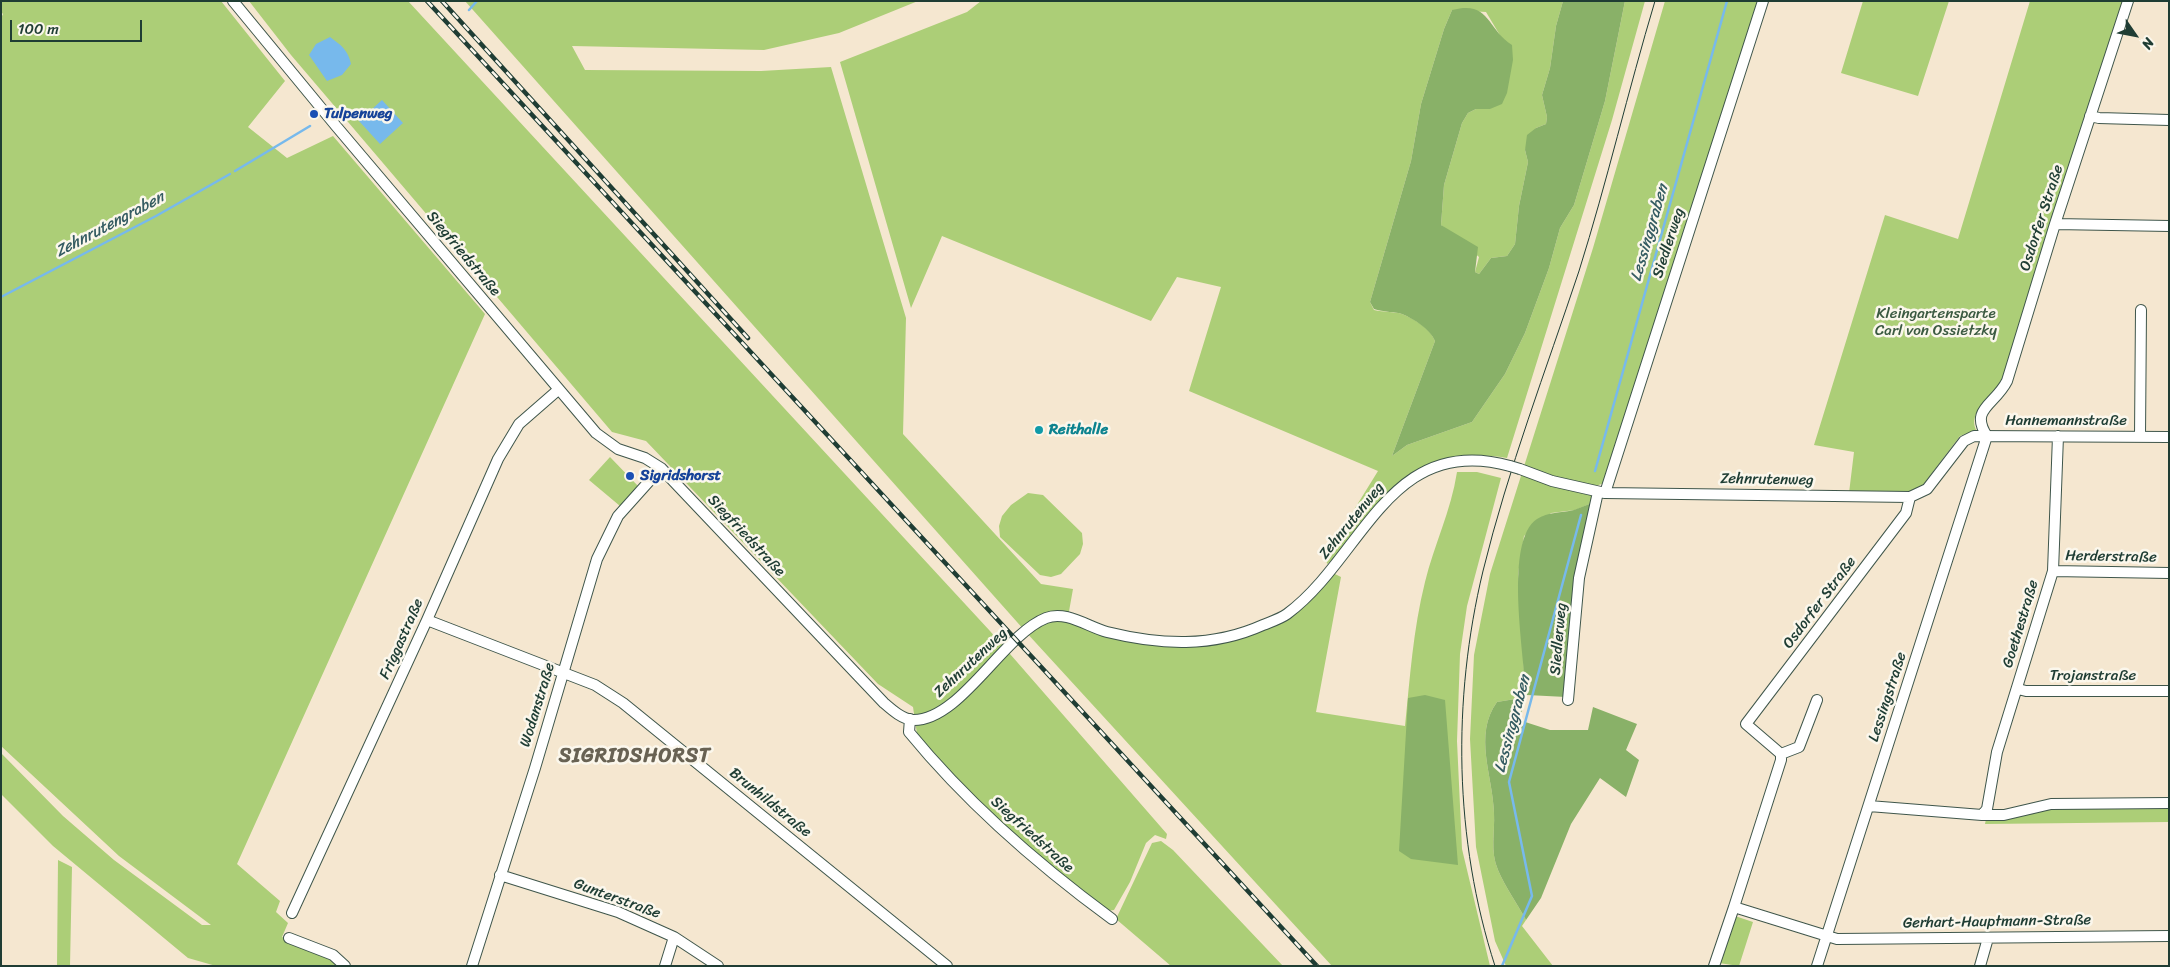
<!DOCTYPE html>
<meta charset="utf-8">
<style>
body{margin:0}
#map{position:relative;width:2170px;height:967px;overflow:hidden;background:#f5e7d0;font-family:Sriracha,sans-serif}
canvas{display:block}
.frame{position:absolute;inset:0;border:2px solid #1f3d34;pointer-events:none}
.north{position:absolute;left:2110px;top:10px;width:50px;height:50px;-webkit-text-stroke:4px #fbf7ec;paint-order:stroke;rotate:123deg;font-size:14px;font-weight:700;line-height:20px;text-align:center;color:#1f3d34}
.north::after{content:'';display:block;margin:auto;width:18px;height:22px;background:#1f3d34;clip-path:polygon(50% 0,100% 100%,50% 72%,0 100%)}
.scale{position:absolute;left:10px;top:20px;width:132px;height:22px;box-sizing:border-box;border:2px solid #1f3d34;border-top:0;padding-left:6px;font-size:15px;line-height:18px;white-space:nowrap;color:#1f3d34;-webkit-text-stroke:4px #fbf7ec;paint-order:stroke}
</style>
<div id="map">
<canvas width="2170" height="967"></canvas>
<div class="frame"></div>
<div class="north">N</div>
<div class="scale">100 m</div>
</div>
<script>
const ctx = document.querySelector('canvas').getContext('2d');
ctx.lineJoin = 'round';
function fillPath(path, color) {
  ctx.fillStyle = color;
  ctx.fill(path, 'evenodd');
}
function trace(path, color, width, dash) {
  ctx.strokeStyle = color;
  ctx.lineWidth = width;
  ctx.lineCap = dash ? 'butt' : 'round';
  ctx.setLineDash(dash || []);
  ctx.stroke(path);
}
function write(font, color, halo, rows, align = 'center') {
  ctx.font = font + ' Sriracha,sans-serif';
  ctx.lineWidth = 5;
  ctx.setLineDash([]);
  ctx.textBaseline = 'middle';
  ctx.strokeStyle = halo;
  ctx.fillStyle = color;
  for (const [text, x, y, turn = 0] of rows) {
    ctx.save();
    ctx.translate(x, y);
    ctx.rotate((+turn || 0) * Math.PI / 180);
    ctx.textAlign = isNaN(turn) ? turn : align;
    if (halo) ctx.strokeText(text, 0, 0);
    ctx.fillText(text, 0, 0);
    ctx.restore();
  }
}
const green = new Path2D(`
 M 1,1 L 221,1 L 285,81 L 248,127 L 287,158 L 333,136 L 485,314 L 237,864 L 280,901 L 276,912 L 288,923 L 282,937 L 332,957 L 341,966 L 216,966 L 188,958 L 53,846 L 1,794 L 1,753 L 63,816 L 114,860 L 202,925 L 211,925 L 119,856 L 1,746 L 1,18 L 3,14 L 1,12 Z
 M 249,1 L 408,1 L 990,631 L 1167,834 L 1166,839 L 1155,835 L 1146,843 L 1130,882 L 1114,910 L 1107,911 L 994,820 L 917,734 L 913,707 L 878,684 L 646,441 L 612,432 L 291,55 Z
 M 465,1 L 918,1 L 839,33 L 764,50 L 572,46 L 585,70 L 761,71 L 831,67 L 906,318 L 903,434 L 1041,584 L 1073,589 L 1068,617 L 1105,631 L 1198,643 L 1286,615 L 1331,572 L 1341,577 L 1316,712 L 1405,726 C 1410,678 1413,630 1425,582 C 1434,545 1451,511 1457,472 L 1477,472 L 1501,478 L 1467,606 L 1460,654 L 1457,741 L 1462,849 L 1490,966 L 1332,966 L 1025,631 Z
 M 981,1 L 1563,1 L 1556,26 L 1550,68 L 1542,95 L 1547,117 L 1546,124 L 1536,128 L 1525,150 L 1528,162 L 1519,206 L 1515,244 L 1507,256 L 1491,258 L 1479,274 L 1475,272 L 1479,257 L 1441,225 L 1444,185 L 1462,123 L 1468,113 L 1476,109 L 1490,109 L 1501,37 L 1486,12 L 1452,10 L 1444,29 L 1421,104 L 1411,161 L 1370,302 L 1374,310 C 1383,312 1397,312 1402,314 C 1414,319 1430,328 1435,341 L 1392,456 L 1407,445 L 1472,422 L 1505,374 L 1525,333 L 1549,268 L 1560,228 L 1574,205 L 1605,101 L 1625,1 L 1645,1 L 1612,120 L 1507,458 C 1418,444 1384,493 1336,557 L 1327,564 L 1326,555 L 1378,471 L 1189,391 L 1221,287 L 1177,277 L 1151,321 L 942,236 L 911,308 L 840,62 L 967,12 Z
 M 1665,1 L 1759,1 L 1604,483 L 1596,486 L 1592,503 L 1575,510 L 1551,513 L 1524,536 L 1518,574 L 1525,687 L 1521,698 L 1497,702 C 1473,735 1493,776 1494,813 C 1495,833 1490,851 1498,870 C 1505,887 1517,903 1526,920 L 1522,926 L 1553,966 L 1506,966 L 1495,941 L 1476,847 L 1470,739 L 1474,655 L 1490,574 L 1593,248 Z
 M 1863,1 L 1949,1 L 1918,96 L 1841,73 Z
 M 2030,1 L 2125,1 L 2002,380 C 1994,397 1967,410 1976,430 L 1960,436 L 1923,485 L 1908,492 L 1849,493 L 1854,452 L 1814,445 L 1885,215 L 1958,239 Z
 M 610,457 L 638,486 L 620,506 L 589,480 Z
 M 1028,493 L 1043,495 L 1082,533 L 1083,544 L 1080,554 L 1061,574 L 1051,577 L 1040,575 L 1000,537 L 999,526 L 1002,516 L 1011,505 Z
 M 2169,806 L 2169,822 L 1985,824 L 1986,819 L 2052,808 Z
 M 1161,841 L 1173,850 L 1283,966 L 1171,966 L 1116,919 L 1152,843 Z
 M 58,860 L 72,867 L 70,966 L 57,966 Z
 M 1735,916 L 1753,922 L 1739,966 L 1719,963 Z`);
const forest = new Path2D(`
 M 1563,1 L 1625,1 L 1605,101 L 1574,205 L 1560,228 L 1549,268 L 1525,333 L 1505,374 L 1472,422 L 1407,445 L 1392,456 L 1435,341 C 1430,329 1414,319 1402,314 C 1397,312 1383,312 1374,309 L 1370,302 L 1411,161 L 1421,104 L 1444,29 L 1452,10 C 1490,0 1486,28 1512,45 L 1513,60 L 1507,93 L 1502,104 L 1490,109 L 1476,109 L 1468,113 L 1462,123 L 1444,185 L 1441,225 L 1478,247 L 1475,272 L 1479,274 L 1491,258 L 1507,256 L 1515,244 L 1519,206 L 1528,162 L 1525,150 L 1527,135 L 1536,128 L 1546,124 L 1547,117 L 1542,95 L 1550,68 L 1556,26 Z
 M 1592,503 L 1566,697 L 1527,695 L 1519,720 L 1550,730 L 1588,730 L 1593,707 L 1637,724 L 1626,750 L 1639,760 L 1626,797 L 1600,778 L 1571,824 L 1541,898 L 1526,920 C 1517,903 1505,887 1498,870 C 1490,851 1495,833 1494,813 C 1493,776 1473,735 1497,702 L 1521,698 L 1525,687 C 1524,651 1504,541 1537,519 C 1548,512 1561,513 1574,510 C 1580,508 1586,505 1592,503 Z
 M 1425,695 L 1445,700 L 1458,865 L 1411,859 L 1399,851 L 1408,698 Z`);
const water = new Path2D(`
 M 330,37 C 341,45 348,50 351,64 L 342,75 L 327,81 L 309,55 L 316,44 Z
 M 382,100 L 403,123 L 380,144 L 359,121 Z`);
const stream = new Path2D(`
 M 469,10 L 477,1
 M 235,171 L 310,126
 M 1,297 L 156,216 L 230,174
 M 1595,471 L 1727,1
 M 1502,966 L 1532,896 L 1509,782 L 1581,515`);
const minor = new Path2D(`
 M 233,1 L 336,126 L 596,433 L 618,449 L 645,458 L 661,468 L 884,703 C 892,710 902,719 913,720 C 960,721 1003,635 1046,618 C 1066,610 1088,627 1107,632 C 1160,645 1212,648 1263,625 C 1270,622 1280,619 1287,614 C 1363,558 1389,432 1510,466
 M 2090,116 L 2099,118 L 2169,120
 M 2055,224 L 2169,226
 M 1987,436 C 1969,409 1995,405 2007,381 L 2055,224 L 2128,1
 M 2140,436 L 2141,310
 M 1520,469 L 1552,481 L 1605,493 L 1910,497 L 1927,489 L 1964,441 L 1974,436 L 2169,437
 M 1605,493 L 1763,1
 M 2053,571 L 2169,573
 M 427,620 L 595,685 L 623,703 L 947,966
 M 2018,689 L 2026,691 L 2169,691
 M 1568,700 L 1579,578 L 1598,492
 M 910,719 L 909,732 C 968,804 1037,864 1112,919
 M 1781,754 L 1799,747 L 1817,700
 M 1869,806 L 1982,815 L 2004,815 L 2051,804 L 2169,803
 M 1982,815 L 1987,809 L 1997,752 L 2053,571 L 2058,436
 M 500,875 L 618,912 L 674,937 L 718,966
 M 1734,907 L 1781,760 L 1781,754 L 1746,724 L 1906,513 L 1910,497
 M 292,913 L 427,620 L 498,459 L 519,424 L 558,390
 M 289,938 L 333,955 L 345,966
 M 472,966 L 535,768 L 597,559 L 618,516 L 661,468
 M 665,966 L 674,937
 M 1714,966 L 1734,907 L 1837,939 L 2169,936
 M 1817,966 L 1987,436
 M 1980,966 L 1988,938`);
const tram = new Path2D(`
 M 1495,966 C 1454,839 1452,700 1483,571 C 1508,469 1546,370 1579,271 C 1607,182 1628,91 1655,1`);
const rail = new Path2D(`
 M 427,1 L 1317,966
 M 442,1 L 748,338`);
const minorBridge = new Path2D(`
 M 1510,466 L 1520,469`);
const markers = [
 [314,114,5,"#1a4fb4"],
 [1039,430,5,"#0f9aa8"],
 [630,476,5,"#1a4fb4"]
];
const transitNames = [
 ["Tulpenweg",324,114],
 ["Sigridshorst",640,476]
];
const streetNames = [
 ["Osdorfer Straße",2042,218,-72],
 ["Siedlerweg",1669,243,-72],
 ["Siegfriedstraße",463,254,50],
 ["Hannemannstraße",2066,421],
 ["Zehnrutenweg",1767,480,1],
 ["Zehnrutenweg",1352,521,-51],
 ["Siegfriedstraße",746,536,47],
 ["Herderstraße",2111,557,1],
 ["Osdorfer Straße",1820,603,-53],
 ["Goethestraße",2021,624,-73],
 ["Friggastraße",402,639,-66],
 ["Siedlerweg",1559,639,-85],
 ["Zehnrutenweg",971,663,-43],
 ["Trojanstraße",2093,676],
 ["Lessingstraße",1888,697,-72],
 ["Wodanstraße",538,705,-73],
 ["Brunhildstraße",770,803,39],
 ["Siegfriedstraße",1032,835,42],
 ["Gunterstraße",617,899,20],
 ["Gerhart-Hauptmann-Straße",1997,922,-1]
];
const parkNames = [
 ["Kleingartensparte",1936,314],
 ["Carl von Ossietzky",1936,331]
];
const cultureNames = [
 ["Reithalle",1049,430]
];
const waterNames = [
 ["Zehnrutengraben",110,225,-28],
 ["Lessinggraben",1650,233,-74],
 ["Lessinggraben",1513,724,-75]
];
const districtNames = [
 ["SIGRIDSHORST",635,757]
];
fillPath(green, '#acce77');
fillPath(forest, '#89b168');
fillPath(water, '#77b9ec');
trace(stream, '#77b9ec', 2.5);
trace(minor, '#3f564b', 12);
trace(minor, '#fff', 10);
trace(tram, '#1f3d34', 1);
trace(rail, '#1f3d34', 4.5);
trace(rail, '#fbf7ec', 2.5, [8]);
trace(minorBridge, '#3f564b', 12, []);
trace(minorBridge, '#fff', 10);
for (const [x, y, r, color] of markers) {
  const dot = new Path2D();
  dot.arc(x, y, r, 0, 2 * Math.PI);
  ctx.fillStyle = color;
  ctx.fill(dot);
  trace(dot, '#fbf7ec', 2);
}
write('bold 15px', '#164399', '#fbf7ec', transitNames, 'left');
write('15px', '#1f3d34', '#fbf7ec', streetNames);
write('15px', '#3b5a41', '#fbf7ec', parkNames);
write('bold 15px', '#0d838f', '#fbf7ec', cultureNames, 'left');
write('italic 16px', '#355c62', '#fbf7ec', waterNames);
ctx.letterSpacing = '1px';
write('bold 20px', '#686253', '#fbf7ec', districtNames);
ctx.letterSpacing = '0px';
</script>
